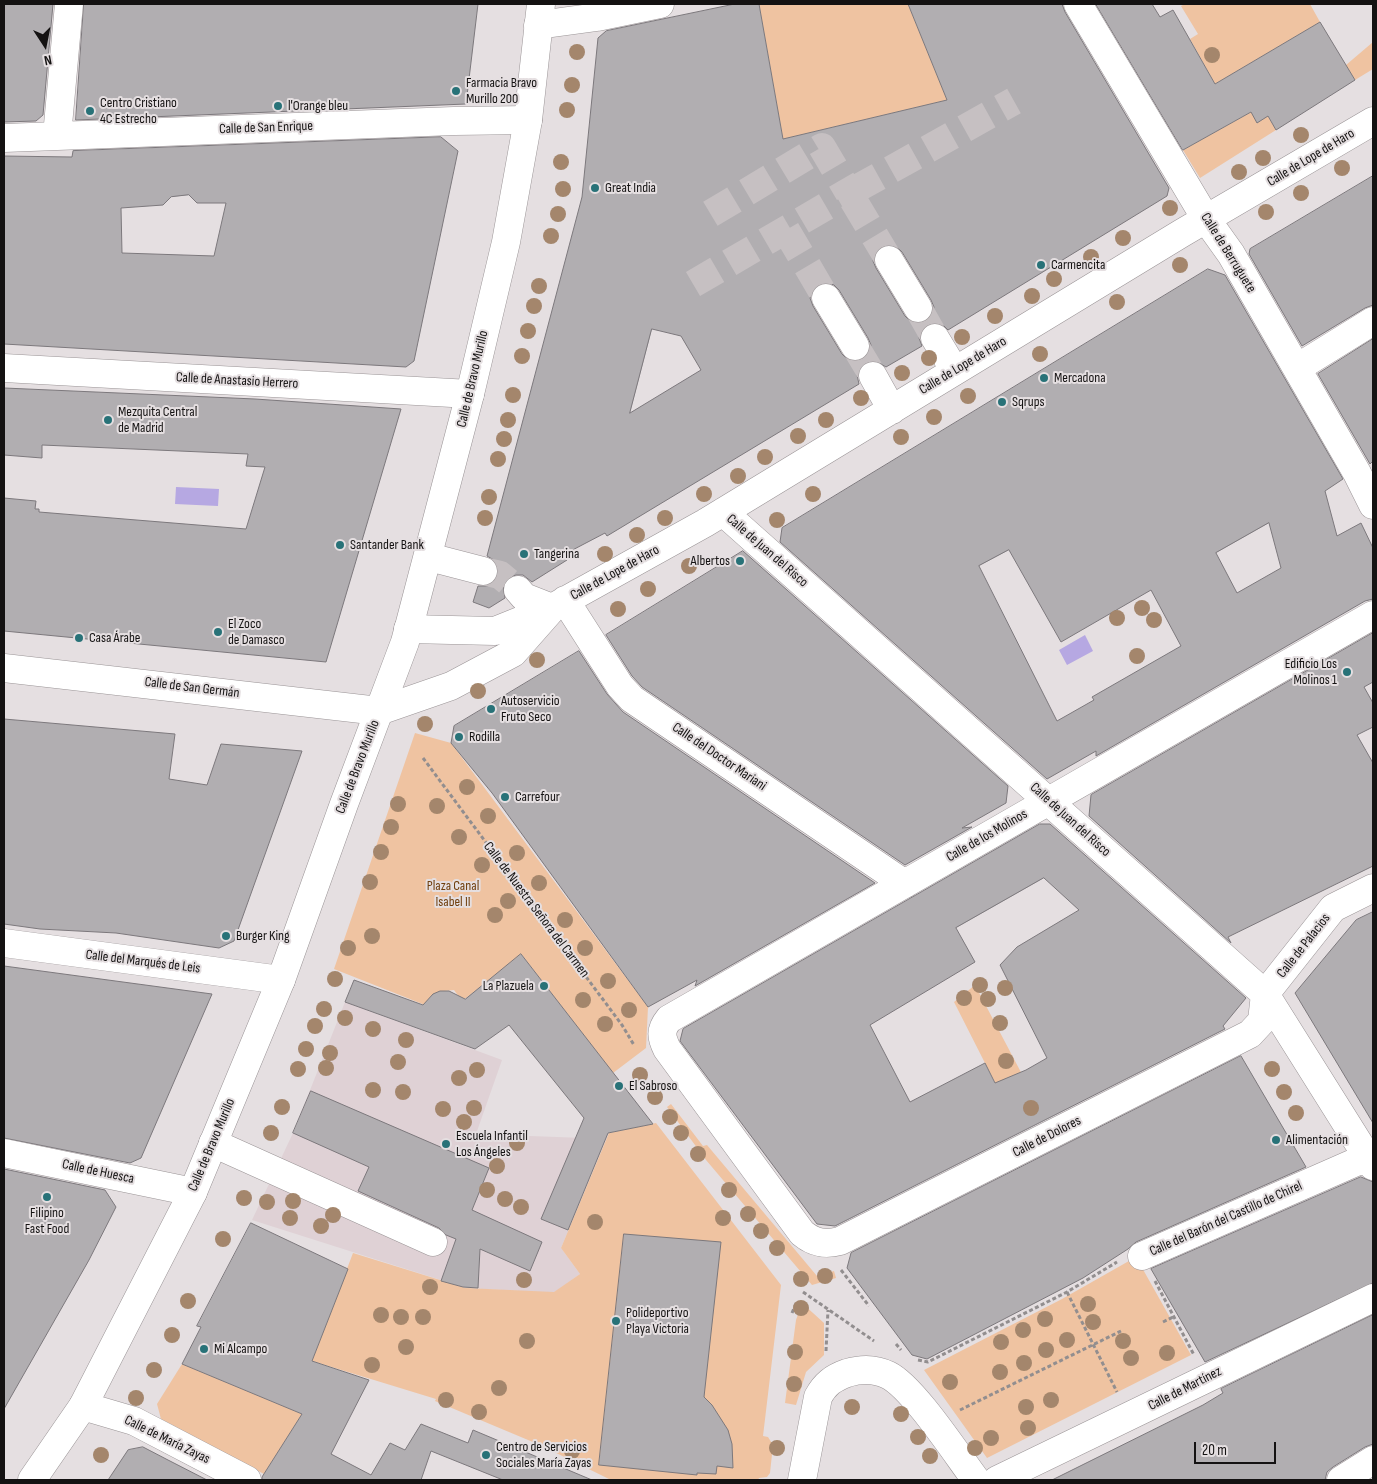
<!DOCTYPE html>
<meta charset="utf-8">
<style>
body{margin:0}
#map{position:relative;width:1377px;height:1484px;overflow:hidden;background:#e5dfe1;font-family:"Sofia Sans Condensed",sans-serif}
canvas{display:block}
.frame{position:absolute;inset:0;border:5px solid #141212;pointer-events:none}
.north{position:absolute;left:20px;top:20px;width:50px;height:50px;-webkit-text-stroke:4px #e5dfe1;paint-order:stroke;rotate:169deg;font-size:14px;font-weight:700;line-height:20px;text-align:center;color:#141212}
.north::after{content:'';display:block;margin:auto;width:18px;height:22px;background:#141212;clip-path:polygon(50% 0,100% 100%,50% 72%,0 100%)}
.scale{position:absolute;left:1194px;top:1442px;width:82px;height:22px;box-sizing:border-box;border:2px solid #141212;border-top:0;padding-left:6px;font-size:15px;line-height:18px;white-space:nowrap;color:#141212;-webkit-text-stroke:4px #e5dfe1;paint-order:stroke}
</style>
<div id="map">
<canvas width="1377" height="1484"></canvas>
<div class="frame"></div>
<div class="north">N</div>
<div class="scale">20 m</div>
</div>
<script>
const ctx = document.querySelector('canvas').getContext('2d');
ctx.lineJoin = 'round';
function fillPath(path, color) {
  ctx.fillStyle = color;
  ctx.fill(path, 'evenodd');
}
function trace(path, color, width, dash) {
  ctx.strokeStyle = color;
  ctx.lineWidth = width;
  ctx.lineCap = dash ? 'butt' : 'round';
  ctx.setLineDash(dash || []);
  ctx.stroke(path);
}
function write(font, color, halo, rows, align = 'center') {
  ctx.font = font + ' "Sofia Sans Condensed",sans-serif';
  ctx.lineWidth = 4;
  ctx.setLineDash([]);
  ctx.textBaseline = 'middle';
  ctx.strokeStyle = halo;
  ctx.fillStyle = color;
  for (const [text, x, y, turn = 0] of rows) {
    ctx.save();
    ctx.translate(x, y);
    ctx.rotate((+turn || 0) * Math.PI / 180);
    ctx.textAlign = isNaN(turn) ? turn : align;
    if (halo) ctx.strokeText(text, 0, 0);
    ctx.fillText(text, 0, 0);
    ctx.restore();
  }
}
const built = new Path2D(`
 M 345,1002 L 502,1060 L 476,1134 L 584,1138 L 609,1133 L 561,1248 L 580,1274 L 554,1293 L 466,1288 L 252,1220 L 293,1133 Z`);
const green = new Path2D(`
 M 759,4 L 908,4 L 947,100 L 783,139 Z
 M 1185,4 L 1310,4 L 1320,22 L 1215,84 L 1190,39 L 1198,34 L 1181,6 Z
 M 1373,42 L 1373,69 L 1355,80 L 1346,65 Z
 M 1262,106 L 1276,130 L 1200,178 L 1183,150 Z
 M 415,733 L 451,743 L 648,1007 L 646,1048 L 613,1073 L 522,955 L 462,1001 L 454,990 C 440,991 432,993 425,1005 L 334,969 Z
 M 975,985 L 1044,1116 L 1019,1130 L 954,1002 Z
 M 671,1104 L 703,1146 L 707,1145 L 817,1276 L 834,1271 L 836,1278 L 812,1285 L 706,1160 L 667,1107 Z
 M 656,1123 L 781,1285 L 763,1436 L 768,1437 L 773,1445 L 770,1473 L 767,1477 L 759,1478 L 758,1480 L 611,1480 L 540,1445 L 435,1401 L 436,1399 L 312,1361 L 353,1253 L 466,1288 L 554,1292 L 580,1274 L 561,1248 L 609,1133 Z
 M 1136,1257 L 1191,1355 L 987,1458 L 924,1370 L 1062,1299 Z
 M 802,1303 L 824,1323 L 824,1355 L 806,1372 L 796,1405 L 785,1403 L 796,1320 Z
 M 182,1364 L 302,1414 L 264,1474 L 161,1419 L 157,1404 Z`);
const water = new Path2D(`
 M 176,487 L 219,489 L 218,506 L 175,504 Z
 M 1085,635 L 1093,651 L 1067,665 L 1059,650 Z`);
const building = new Path2D(`
 M 4,4 L 53,4 L 43,115 L 36,121 L 4,122 Z
 M 84,4 L 478,4 L 466,104 L 76,120 Z
 M 735,4 L 759,4 L 783,139 L 947,100 L 908,4 L 1062,4 L 1065,12 L 1169,188 L 1167,196 L 948,330 L 942,324 L 935,322 L 927,325 L 921,331 L 919,338 L 922,346 L 886,367 L 874,360 L 865,363 L 859,368 L 857,375 L 859,384 L 607,536 L 605,533 L 563,555 L 567,560 L 532,582 L 523,575 L 516,575 L 508,578 L 503,585 L 505,598 L 489,608 L 473,602 L 478,586 L 488,586 L 494,582 L 498,574 L 498,566 L 494,560 L 487,556 L 582,197 L 598,38 L 606,31 ZM 888,244 L 896,246 L 902,252 L 931,300 L 934,307 L 932,315 L 926,322 L 919,324 L 911,322 L 905,316 L 876,268 L 873,261 L 875,253 L 881,247 ZM 826,282 L 834,285 L 839,290 L 868,338 L 871,345 L 869,353 L 863,360 L 856,362 L 848,360 L 842,354 L 813,306 L 810,298 L 813,290 L 818,284 ZM 652,329 L 681,336 L 701,370 L 630,413 Z
 M 1096,4 L 1152,4 L 1160,17 L 1173,10 L 1215,84 L 1320,22 L 1355,80 L 1276,130 L 1268,116 L 1257,123 L 1251,112 L 1183,150 Z
 M 441,137 L 458,151 L 414,361 L 406,367 L 4,344 L 4,156 L 72,157 L 73,151 ZM 189,195 L 197,203 L 226,203 L 214,256 L 122,253 L 121,208 L 163,205 L 171,197 Z
 M 1373,176 L 1373,305 L 1365,308 L 1302,346 L 1249,254 L 1250,249 Z
 M 1208,269 L 1225,275 L 1343,479 L 1325,491 L 1337,536 L 1361,523 L 1373,548 L 1373,599 L 1365,601 L 1096,756 L 1096,751 L 1047,779 L 780,542 L 782,528 ZM 1269,523 L 1281,568 L 1237,593 L 1216,553 ZM 1009,550 L 1061,642 L 1151,590 L 1181,646 L 1092,697 L 1094,700 L 1057,721 L 979,566 Z
 M 1373,339 L 1373,461 L 1370,464 L 1318,374 Z
 M 4,388 L 255,399 L 401,409 L 326,662 L 4,631 L 4,498 L 36,501 L 35,509 L 39,509 L 39,512 L 246,529 L 265,467 L 246,466 L 248,454 L 42,445 L 42,458 L 4,455 Z
 M 743,551 L 1008,786 L 1006,803 L 962,828 L 972,827 L 905,865 L 642,687 L 632,676 L 606,635 Z
 M 1373,633 L 1373,682 L 1364,687 L 1373,703 L 1373,727 L 1357,735 L 1373,763 L 1373,866 L 1228,937 L 1231,943 L 1089,816 L 1091,795 Z
 M 579,651 L 607,694 L 623,712 L 875,883 L 695,986 L 697,980 L 648,1007 L 492,793 L 451,743 L 454,726 Z
 M 4,719 L 175,734 L 169,779 L 207,785 L 221,744 L 302,751 L 234,941 L 219,948 L 116,933 L 40,929 L 4,924 Z
 M 1040,824 L 1050,824 L 1246,998 L 1223,1026 L 1225,1029 L 835,1226 L 817,1224 L 680,1041 L 683,1029 ZM 1044,878 L 1079,910 L 1017,947 L 1000,965 L 1047,1058 L 1026,1070 L 995,1083 L 985,1063 L 910,1102 L 870,1025 L 975,962 L 956,928 Z
 M 1373,912 L 1373,1123 L 1295,993 L 1356,920 Z
 M 521,954 L 653,1124 L 608,1133 L 568,1230 L 541,1219 L 584,1118 L 509,1025 L 475,1049 L 345,1002 L 354,980 L 423,1005 L 433,994 L 440,991 L 449,991 L 465,999 Z
 M 4,966 L 212,994 L 141,1158 L 130,1163 L 4,1138 Z
 M 1241,1056 L 1306,1167 L 1136,1242 L 1128,1249 L 1083,1278 L 927,1359 L 912,1355 L 847,1268 L 851,1253 Z
 M 311,1091 L 489,1168 L 472,1210 L 542,1242 L 530,1271 L 480,1249 L 478,1288 L 463,1287 L 441,1281 L 456,1239 L 446,1235 L 439,1228 L 358,1191 L 369,1167 L 293,1133 Z
 M 4,1169 L 105,1190 L 116,1207 L 89,1260 L 4,1409 Z
 M 1361,1177 L 1373,1182 L 1373,1283 L 1205,1362 L 1151,1269 Z
 M 251,1223 L 348,1269 L 312,1361 L 369,1380 L 331,1454 L 371,1475 L 390,1443 L 405,1450 L 421,1424 L 468,1443 L 473,1430 L 592,1480 L 503,1480 L 431,1451 L 421,1480 L 262,1480 L 262,1477 L 302,1414 L 182,1364 L 201,1327 L 197,1326 Z
 M 624,1234 L 721,1242 L 704,1397 L 712,1405 L 728,1430 L 732,1444 L 733,1468 L 717,1466 L 716,1474 L 697,1473 L 697,1475 L 599,1465 Z
 M 1373,1315 L 1373,1444 L 1365,1447 L 1333,1467 L 1327,1472 L 1325,1480 L 1052,1480 L 1203,1405 L 1223,1393 L 1221,1389 Z
 M 143,1447 L 168,1460 L 207,1480 L 108,1480 L 128,1450 Z`);
const minorTunnel = new Path2D(`
 M 786,230 L 826,298
 M 889,260 L 849,193 L 1014,101
 M 693,284 L 849,193 L 822,147 L 710,214
 M 918,308 L 935,338
 M 855,346 L 873,376
 M 483,571 L 500,575 L 518,590`);
const path = new Path2D(`
 M 423,758 L 622,1025 L 634,1045
 M 841,1270 L 869,1306
 M 1155,1281 L 1194,1355
 M 803,1292 L 874,1341
 M 1067,1292 L 1117,1392
 M 792,1313 L 797,1301
 M 1163,1322 L 1173,1317
 M 896,1344 L 901,1350
 M 826,1351 L 828,1310
 M 918,1360 L 928,1362 L 1067,1292 L 1117,1262
 M 960,1410 L 1121,1331`);
const minor = new Path2D(`
 M 1078,4 L 1206,219 L 1231,254 L 1357,473 L 1373,505
 M 538,25 L 597,17 L 660,4
 M 57,136 L 69,4
 M 4,138 L 454,121 L 528,120
 M 889,260 L 918,308
 M 826,298 L 855,346
 M 935,338 L 955,371
 M 4,368 L 470,394
 M 1297,368 L 1373,321
 M 873,376 L 892,410
 M 723,512 L 1265,994 L 1373,1166
 M 429,557 L 483,571
 M 518,590 L 524,597 L 552,608
 M 565,600 L 620,686 L 632,699 L 905,884
 M 408,629 L 495,631 L 552,608 L 705,523 L 1182,233 L 1373,121
 M 4,668 L 379,711 L 451,686 L 513,653 L 550,611
 M 4,943 L 281,980
 M 1265,994 L 1262,1021 L 1250,1034 L 840,1241 C 825,1245 814,1243 802,1233 L 667,1049 C 661,1037 660,1030 669,1019 L 1373,615
 M 1265,994 L 1333,908 L 1373,888
 M 213,1143 L 433,1242
 M 4,1153 L 193,1192
 M 1142,1256 L 1356,1162 L 1373,1157
 M 83,1406 L 134,1421 L 247,1480
 M 802,1480 L 818,1397 C 825,1384 833,1378 847,1373 C 860,1369 874,1368 888,1375 C 913,1387 957,1455 976,1480
 M 997,1480 L 1373,1298
 M 1341,1480 L 1373,1460`);
const major = new Path2D(`
 M 32,1480 L 83,1406 L 193,1192 L 281,980 L 344,804 L 405,642 L 470,394 L 506,242 L 528,120 L 541,4`);
const trees = [
 [577,52],
 [1212,55],
 [572,85],
 [567,110],
 [1301,135],
 [1263,158],
 [561,162],
 [1342,168],
 [1239,172],
 [563,189],
 [1301,193],
 [1170,208],
 [1266,212],
 [558,214],
 [551,236],
 [1123,238],
 [1091,257],
 [1180,265],
 [1054,279],
 [539,286],
 [1032,296],
 [1117,302],
 [534,306],
 [995,316],
 [528,331],
 [962,337],
 [1040,354],
 [522,356],
 [929,358],
 [902,373],
 [513,395],
 [968,396],
 [861,398],
 [934,417],
 [508,420],
 [826,420],
 [798,436],
 [901,437],
 [504,439],
 [765,457],
 [498,459],
 [738,476],
 [704,494],
 [813,494],
 [489,497],
 [485,518],
 [665,518],
 [777,520],
 [637,535],
 [605,554],
 [689,566],
 [648,589],
 [1142,608],
 [618,609],
 [1117,618],
 [1154,620],
 [1137,656],
 [537,660],
 [478,691],
 [425,724],
 [467,787],
 [398,804],
 [437,806],
 [488,816],
 [391,827],
 [459,837],
 [381,852],
 [517,853],
 [482,865],
 [370,882],
 [539,883],
 [508,901],
 [495,915],
 [565,920],
 [372,936],
 [348,948],
 [585,948],
 [335,979],
 [608,981],
 [980,985],
 [1005,988],
 [964,998],
 [988,999],
 [583,1000],
 [324,1009],
 [629,1010],
 [345,1018],
 [1000,1023],
 [605,1024],
 [315,1026],
 [373,1029],
 [406,1040],
 [306,1049],
 [330,1053],
 [1006,1061],
 [398,1062],
 [326,1068],
 [298,1069],
 [1272,1069],
 [477,1070],
 [640,1075],
 [459,1078],
 [373,1090],
 [403,1092],
 [1284,1092],
 [655,1097],
 [282,1107],
 [474,1108],
 [1031,1108],
 [443,1109],
 [1296,1113],
 [670,1117],
 [464,1122],
 [271,1133],
 [681,1133],
 [517,1143],
 [698,1154],
 [497,1166],
 [487,1190],
 [729,1190],
 [244,1198],
 [505,1199],
 [293,1201],
 [267,1202],
 [521,1207],
 [748,1214],
 [333,1215],
 [290,1218],
 [723,1218],
 [595,1222],
 [321,1226],
 [761,1231],
 [223,1239],
 [777,1248],
 [825,1276],
 [801,1279],
 [524,1280],
 [430,1287],
 [188,1301],
 [1088,1304],
 [801,1308],
 [381,1315],
 [401,1317],
 [423,1317],
 [1045,1319],
 [1093,1322],
 [1023,1330],
 [172,1335],
 [1067,1340],
 [527,1341],
 [1123,1341],
 [1001,1342],
 [406,1347],
 [1046,1350],
 [795,1352],
 [1167,1353],
 [1131,1358],
 [1024,1363],
 [372,1365],
 [154,1370],
 [1000,1372],
 [950,1382],
 [794,1384],
 [499,1388],
 [136,1398],
 [446,1400],
 [1051,1400],
 [852,1407],
 [1026,1407],
 [479,1412],
 [901,1414],
 [1028,1428],
 [918,1437],
 [991,1438],
 [777,1448],
 [975,1448],
 [572,1451],
 [101,1455],
 [930,1456]
];
const markers = [
 [456,91,5,"#287278"],
 [278,106,5,"#287278"],
 [90,111,5,"#287278"],
 [595,188,5,"#287278"],
 [1041,265,5,"#287278"],
 [1044,378,5,"#287278"],
 [1002,402,5,"#287278"],
 [108,420,5,"#287278"],
 [340,545,5,"#287278"],
 [524,554,5,"#287278"],
 [740,561,5,"#287278"],
 [218,632,5,"#287278"],
 [79,638,5,"#287278"],
 [1347,672,5,"#287278"],
 [491,709,5,"#287278"],
 [459,737,5,"#287278"],
 [505,797,5,"#287278"],
 [226,936,5,"#287278"],
 [544,986,5,"#287278"],
 [619,1086,5,"#287278"],
 [1276,1140,5,"#287278"],
 [446,1144,5,"#287278"],
 [47,1197,5,"#287278"],
 [616,1321,5,"#287278"],
 [204,1349,5,"#287278"],
 [486,1455,5,"#287278"]
];
const poiNames = [
 ["Farmacia Bravo",466,83],
 ["Murillo 200",466,99],
 ["Centro Cristiano",100,103],
 ["4C Estrecho",100,119],
 ["l'Orange bleu",288,106],
 ["Great India",605,188],
 ["Carmencita",1051,265],
 ["Mercadona",1054,378],
 ["Sqrups",1012,402],
 ["Mezquita Central",118,412],
 ["de Madrid",118,428],
 ["Santander Bank",350,545],
 ["Tangerina",534,554],
 ["Albertos",730,561,"right"],
 ["El Zoco",228,624],
 ["de Damasco",228,640],
 ["Casa Árabe",89,638],
 ["Edificio Los",1337,664,"right"],
 ["Molinos 1",1337,680,"right"],
 ["Autoservicio",501,701],
 ["Fruto Seco",501,717],
 ["Rodilla",469,737],
 ["Carrefour",515,797],
 ["Burger King",236,936],
 ["La Plazuela",534,986,"right"],
 ["El Sabroso",629,1086],
 ["Escuela Infantil",456,1136],
 ["Los Ángeles",456,1152],
 ["Alimentación",1286,1140],
 ["Filipino",47,1213,"center"],
 ["Fast Food",47,1229,"center"],
 ["Polideportivo",626,1313],
 ["Playa Victoria",626,1329],
 ["Mi Alcampo",214,1349],
 ["Centro de Servicios",496,1447],
 ["Sociales María Zayas",496,1463]
];
const streetNames = [
 ["Calle de San Enrique",266,128,-2],
 ["Calle de Lope de Haro",1311,158,-31],
 ["Calle de Berruguete",1228,253,58],
 ["Calle de Lope de Haro",963,366,-31],
 ["Calle de Bravo Murillo",473,379,-77],
 ["Calle de Anastasio Herrero",237,381,3],
 ["Calle de Juan del Risco",767,551,41],
 ["Calle de Lope de Haro",615,573,-29],
 ["Calle de San Germán",192,688,7],
 ["Calle del Doctor Mariani",719,757,34],
 ["Calle de Bravo Murillo",358,767,-69],
 ["Calle de Juan del Risco",1070,820,42],
 ["Calle de los Molinos",987,836,-30],
 ["Calle de Nuestra Señora del Carmen",536,910,53],
 ["Calle de Palacios",1304,946,-52],
 ["Calle del Marqués de Leis",143,962,7],
 ["Calle de Dolores",1047,1137,-27],
 ["Calle de Bravo Murillo",212,1145,-67],
 ["Calle de Huesca",98,1172,12],
 ["Calle del Barón del Castillo de Chirel",1226,1219,-24],
 ["Calle de Martínez",1185,1389,-27],
 ["Calle de María Zayas",167,1440,26]
];
const parkNames = [
 ["Plaza Canal",453,886],
 ["Isabel II",453,902]
];
fillPath(built, '#dfd1d5');
fillPath(green, '#efc3a1');
fillPath(water, '#b6a8e2');
fillPath(building, '#b1aeb1');
trace(building, '#7c787c', 1);
trace(minorTunnel, '#c6c0c2', 28, [28, 14]);
trace(minor, '#9a9496', 29);
trace(major, '#9a9496', 29);
trace(path, '#928e8f', 3, [4, 2.5]);
trace(minor, '#fff', 28);
trace(major, '#fff', 28);
ctx.fillStyle = '#a4866c';
for (const [x, y] of trees) {
  ctx.beginPath();
  ctx.arc(x, y, 8, 0, 2 * Math.PI);
  ctx.fill();
}
for (const [x, y, r, color] of markers) {
  const dot = new Path2D();
  dot.arc(x, y, r, 0, 2 * Math.PI);
  ctx.fillStyle = color;
  ctx.fill(dot);
  trace(dot, '#e5dfe1', 2);
}
write('14px', '#141212', '#e5dfe1', poiNames, 'left');
write('14px', '#141212', '#e5dfe1', streetNames);
write('14px', '#6f3e0c', '#e5dfe1', parkNames);
</script>
